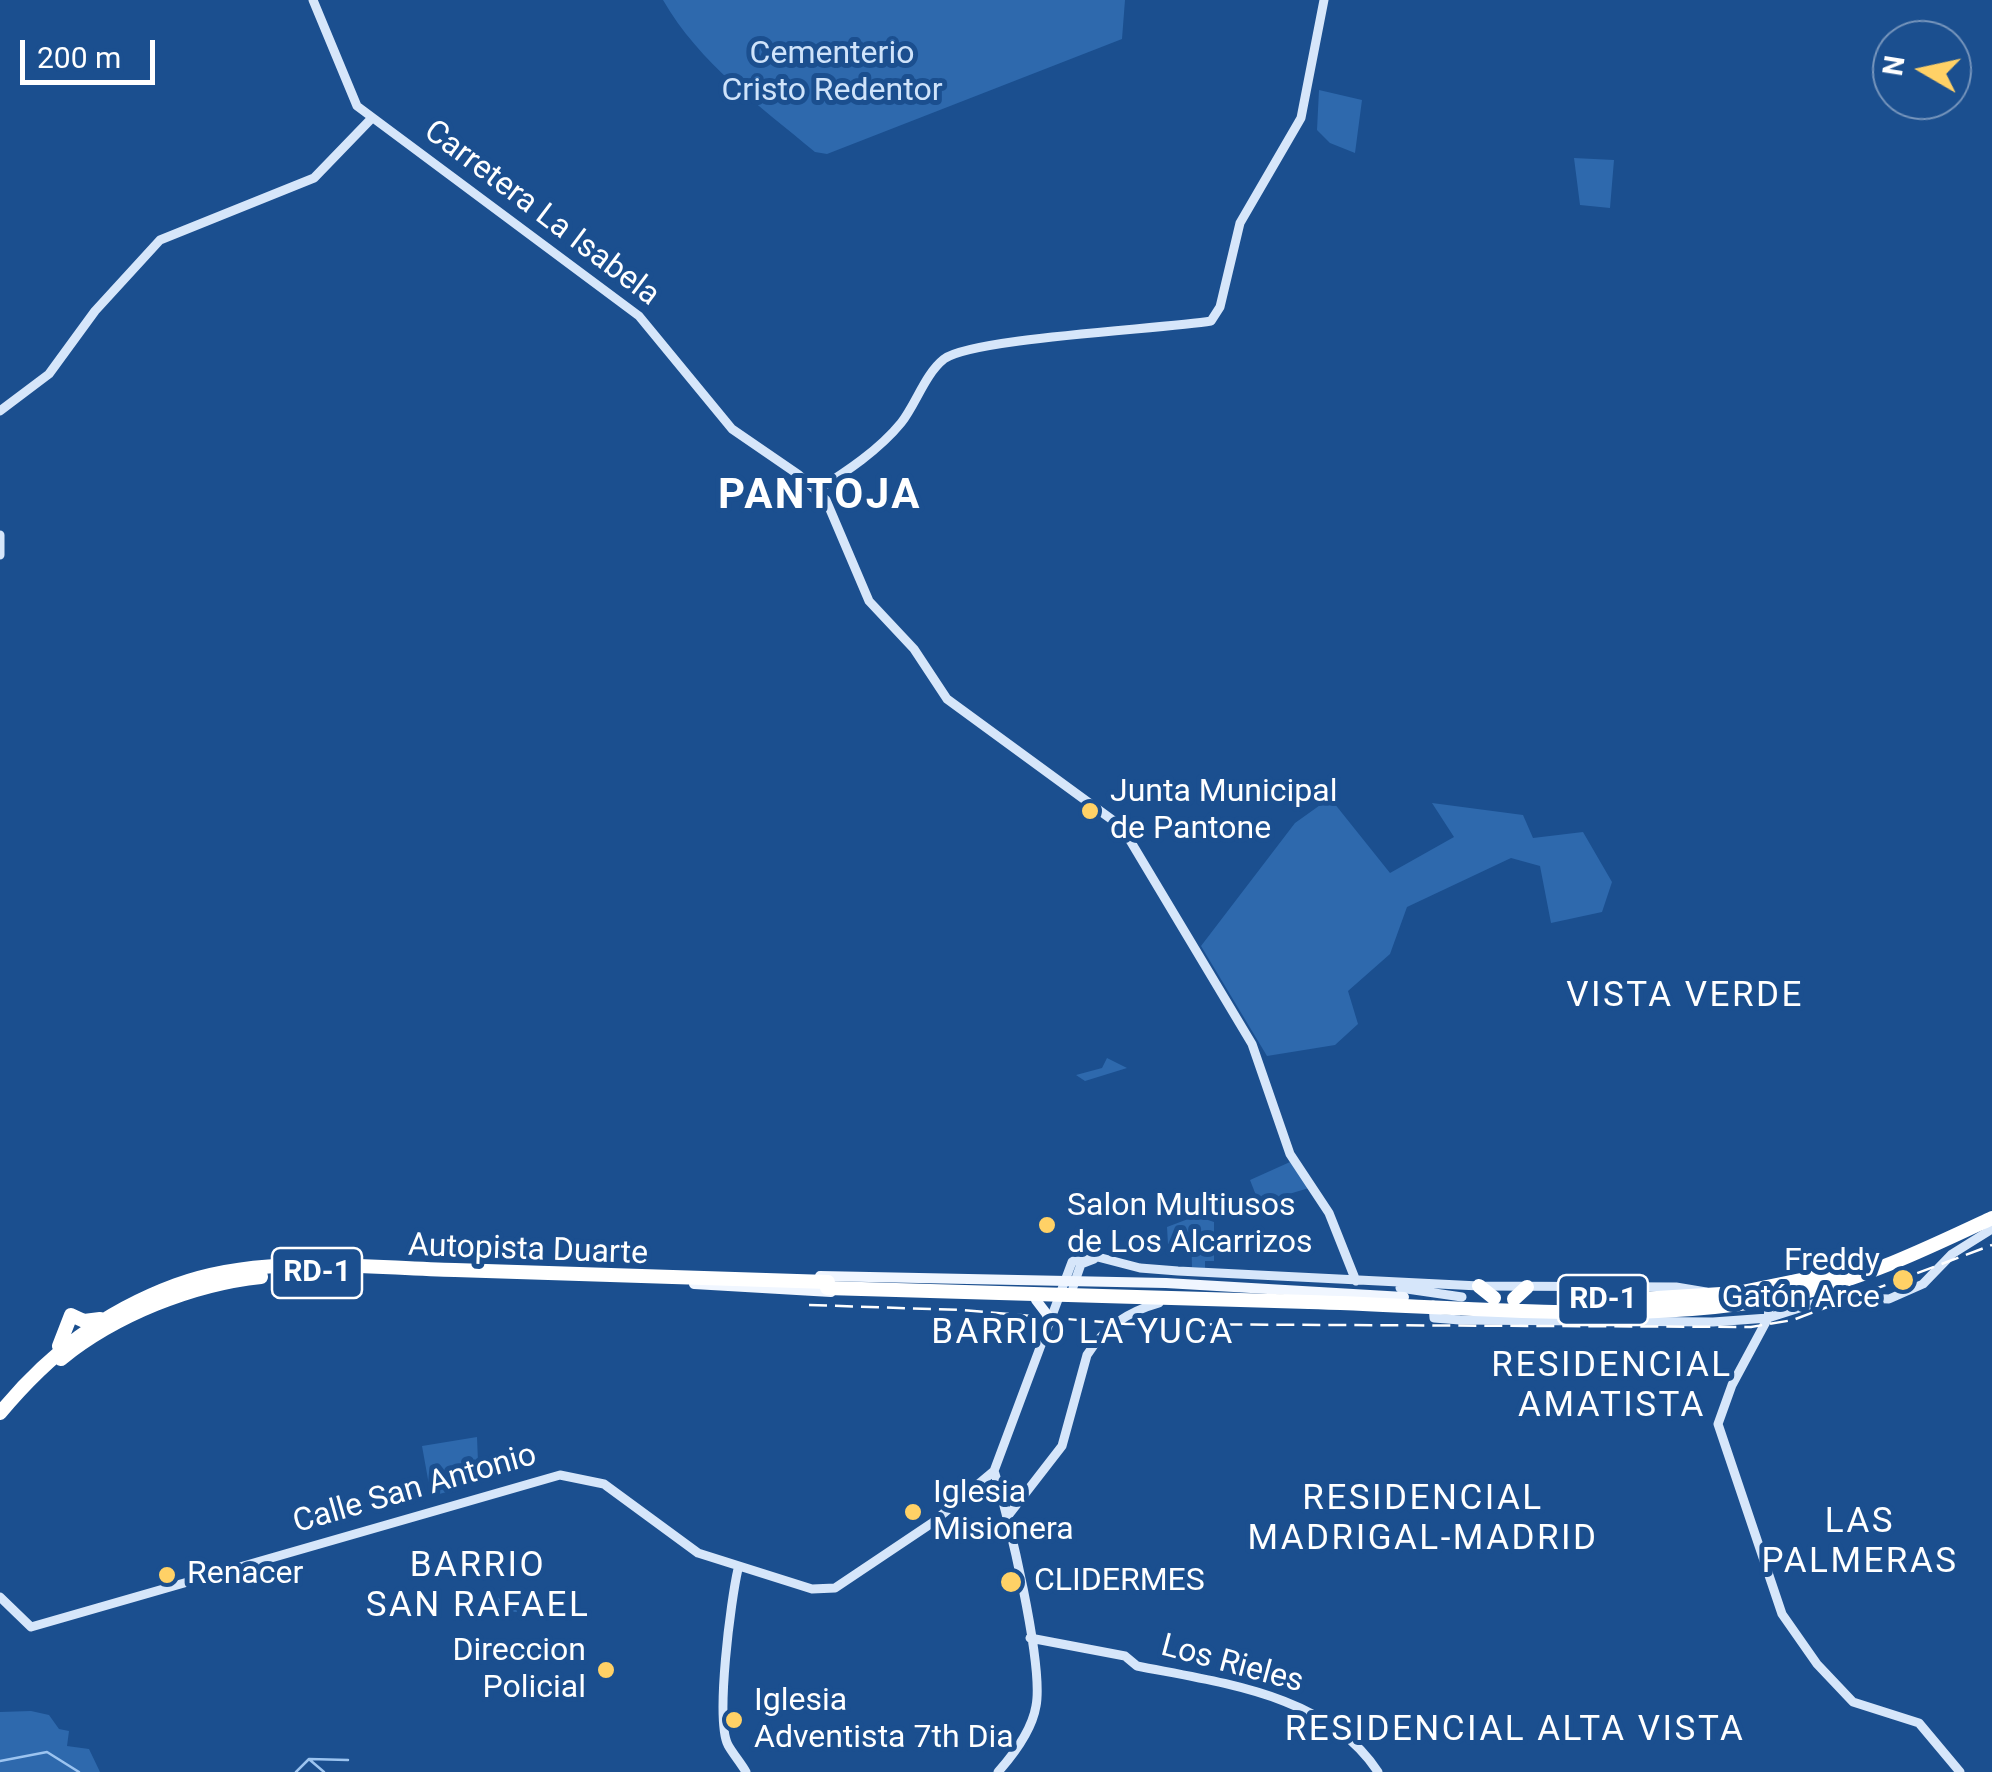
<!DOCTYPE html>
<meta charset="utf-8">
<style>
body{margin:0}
#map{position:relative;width:1992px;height:1772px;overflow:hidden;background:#1b4f8f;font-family:Roboto,sans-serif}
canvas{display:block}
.north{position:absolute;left:1872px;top:20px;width:100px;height:100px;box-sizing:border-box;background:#1b4f8f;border:2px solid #7695bc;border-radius:50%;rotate:279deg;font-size:28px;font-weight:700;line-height:40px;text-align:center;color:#fff}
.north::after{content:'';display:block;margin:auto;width:35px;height:45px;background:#ffd166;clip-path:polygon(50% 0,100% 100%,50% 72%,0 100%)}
.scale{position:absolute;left:20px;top:40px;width:135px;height:45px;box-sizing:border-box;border:5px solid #fff;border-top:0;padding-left:12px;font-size:30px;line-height:35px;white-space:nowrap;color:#fff;-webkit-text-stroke:8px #1b4f8f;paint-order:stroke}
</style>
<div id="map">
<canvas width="1992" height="1772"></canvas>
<div class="north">N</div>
<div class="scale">200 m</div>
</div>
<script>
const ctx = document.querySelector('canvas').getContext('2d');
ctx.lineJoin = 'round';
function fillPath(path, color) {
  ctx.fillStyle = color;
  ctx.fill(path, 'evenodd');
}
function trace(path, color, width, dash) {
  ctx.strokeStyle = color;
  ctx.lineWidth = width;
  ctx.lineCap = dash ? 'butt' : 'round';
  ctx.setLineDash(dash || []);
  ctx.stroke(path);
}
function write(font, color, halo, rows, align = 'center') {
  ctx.font = font + ' Roboto,sans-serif';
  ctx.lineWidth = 10;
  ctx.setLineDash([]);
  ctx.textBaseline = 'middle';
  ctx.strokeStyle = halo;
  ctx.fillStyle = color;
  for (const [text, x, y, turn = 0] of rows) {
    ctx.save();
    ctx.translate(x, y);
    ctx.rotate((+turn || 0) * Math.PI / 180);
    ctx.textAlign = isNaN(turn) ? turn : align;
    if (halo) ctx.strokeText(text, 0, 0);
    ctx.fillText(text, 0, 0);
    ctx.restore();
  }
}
const green = new Path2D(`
 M 663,0 L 1125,0 L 1122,39 L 827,154 L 815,152 C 760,106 699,63 663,0 Z
 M 1319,90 L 1362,100 L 1355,153 L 1330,143 L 1317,130 Z
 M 1574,158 L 1614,160 L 1610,208 L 1580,205 Z
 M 1330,798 L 1390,873 L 1454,837 L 1432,803 L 1523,815 L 1533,838 L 1583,832 L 1612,882 L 1602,912 L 1551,923 L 1540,866 L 1511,858 L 1407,907 L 1390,954 L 1348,991 L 1358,1024 L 1335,1045 L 1267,1056 L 1201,946 L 1295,823 Z
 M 1107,1058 L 1127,1068 L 1085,1081 L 1076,1075 L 1102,1068 Z
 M 1290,1162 L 1309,1188 L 1259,1203 L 1250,1180 Z
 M 1196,1216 L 1214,1222 L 1214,1261 L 1205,1261 L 1205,1268 L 1192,1267 L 1191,1232 L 1179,1235 L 1180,1245 L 1168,1244 L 1167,1227 Z
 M 477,1437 L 478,1462 L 467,1487 L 431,1496 L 422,1446 Z
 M 493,1595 L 516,1608 L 517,1612 L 485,1611 L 485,1599 Z
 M 31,1711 L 49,1715 L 59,1729 L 69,1731 L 67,1746 L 89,1749 L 100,1772 L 0,1772 L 0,1712 Z`);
const stream = new Path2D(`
 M 310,1760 L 324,1772
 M 0,1761 L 47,1752 L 79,1772
 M 296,1772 L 309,1759 L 348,1760`);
const secondary = new Path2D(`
 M 313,0 L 357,106 L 639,316 L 732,429 L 799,475 L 826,500 L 869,601 L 914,649 L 947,699 L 1122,827 L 1252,1044 L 1290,1154 L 1329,1213 L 1356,1281
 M 0,411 L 49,374 L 95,311 L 160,240 L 314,178 L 371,119
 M 817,490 C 846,472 879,450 901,423 C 916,404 925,374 944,359 C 972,338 1162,329 1211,321 L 1220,307 L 1240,223 L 1301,118 L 1324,0
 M 0,535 L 0,555
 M 1073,1287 L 1081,1264 L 1094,1259
 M 1400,1288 L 1462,1297
 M 1770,1299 L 1768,1318 L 1732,1385 L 1718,1424 L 1782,1614 L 1817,1664 L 1853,1702 L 1919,1723 L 1960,1772
 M 1433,1305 L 1434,1318 L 1460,1320 L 1713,1322 L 1768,1318 L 1834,1297 L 1889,1299 L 1923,1284 L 1952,1254 L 1992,1229
 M 994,1471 C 1008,1513 1044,1666 1036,1706 C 1032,1730 1014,1754 998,1772
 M 1007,1517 L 1062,1446 L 1087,1355 C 1105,1327 1127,1312 1159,1303
 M 738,1569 C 731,1599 715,1720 728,1745 C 733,1754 741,1763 746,1772
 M 0,1597 L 31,1627 L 560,1475 L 604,1484 L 698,1553 L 812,1589 L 835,1588 L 932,1523 L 994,1471 L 1072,1262 L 1086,1254 L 1140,1268 L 1178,1271 L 1479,1286 L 1676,1287 L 1706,1292
 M 1030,1638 L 1125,1656 L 1137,1666 C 1223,1683 1328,1695 1378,1772`);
const primary = new Path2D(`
 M 820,1276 L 1166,1283 L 1404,1297
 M 694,1284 L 831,1292
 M 1036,1300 L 1052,1321`);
const highway = new Path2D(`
 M 1479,1286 L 1494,1298
 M 1514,1299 L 1527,1287
 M 1625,1300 L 1737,1293 L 1840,1272
 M 1309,1302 C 1462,1306 1654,1328 1801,1293 C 1868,1277 1930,1247 1992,1218
 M 59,1346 L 71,1315 L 84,1321 L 100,1319
 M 61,1359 C 115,1315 193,1284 261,1277
 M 0,1413 C 49,1354 103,1312 176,1285 C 263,1253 364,1268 455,1270 C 579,1274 704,1278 828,1282`);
const rail = new Path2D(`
 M 809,1305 L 961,1310 L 1126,1324 L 1751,1327 L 1793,1320 L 1992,1245`);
const highwayBridge = new Path2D(`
 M 827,1288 L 1309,1302`);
const markers = [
 [1090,811,10,"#ffd166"],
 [1047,1225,10,"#ffd166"],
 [1903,1280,12,"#ffd166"],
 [913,1512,10,"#ffd166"],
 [167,1575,10,"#ffd166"],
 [1011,1582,12,"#ffd166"],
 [606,1670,10,"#ffd166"],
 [734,1720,10,"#ffd166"]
];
const shields = [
 [317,1273,90],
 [1603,1300,90]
];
const shieldNames = [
 ["RD-1",317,1273],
 ["RD-1",1603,1300]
];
const parkNames = [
 ["Cementerio",832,55],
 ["Cristo Redentor",832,92]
];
const streetNames = [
 ["Carretera La Isabela",541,214,37],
 ["Autopista Duarte",528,1251,2],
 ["Calle San Antonio",415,1490,-16],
 ["Los Rieles",1232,1665,15]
];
const poiNames = [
 ["Junta Municipal",1110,793],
 ["de Pantone",1110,830],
 ["Salon Multiusos",1067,1207],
 ["de Los Alcarrizos",1067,1244],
 ["Freddy",1880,1262,"right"],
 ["Gatón Arce",1880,1299,"right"],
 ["Iglesia",933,1494],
 ["Misionera",933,1531],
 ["Renacer",187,1575],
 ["CLIDERMES",1034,1582],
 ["Direccion",586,1652,"right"],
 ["Policial",586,1689,"right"],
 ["Iglesia",754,1702],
 ["Adventista 7th Dia",754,1739]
];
const neighbourhoodNames = [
 ["VISTA VERDE",1685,997],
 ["BARRIO LA YUCA",1083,1334],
 ["RESIDENCIAL",1612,1367],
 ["AMATISTA",1612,1407],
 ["RESIDENCIAL",1423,1500],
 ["MADRIGAL-MADRID",1423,1540],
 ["LAS",1860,1523],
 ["PALMERAS",1860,1563],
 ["BARRIO",478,1567],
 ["SAN RAFAEL",478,1607],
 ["RESIDENCIAL ALTA VISTA",1515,1731]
];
const districtNames = [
 ["PANTOJA",820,497]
];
fillPath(green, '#2e69ad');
trace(stream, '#9cc4f0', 2.5);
trace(secondary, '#d6e6fa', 9);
trace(primary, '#f0f6ff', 10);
trace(highway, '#fff', 14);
trace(rail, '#fff', 2.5, [18, 8]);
trace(highwayBridge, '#fff', 14);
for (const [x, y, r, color] of markers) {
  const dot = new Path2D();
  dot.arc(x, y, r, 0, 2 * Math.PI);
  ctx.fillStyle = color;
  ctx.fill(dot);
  trace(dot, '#1b4f8f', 4);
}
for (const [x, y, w] of shields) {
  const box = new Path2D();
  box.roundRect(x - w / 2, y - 25, w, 50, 8);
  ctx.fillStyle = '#1b4f8f';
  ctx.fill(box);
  trace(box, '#fff', 2.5);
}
write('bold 30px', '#fff', null, shieldNames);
write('32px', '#cfe3fa', '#1b4f8f', parkNames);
write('32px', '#fff', '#1b4f8f', streetNames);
write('32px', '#fff', '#1b4f8f', poiNames, 'left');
ctx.letterSpacing = '2.5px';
write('35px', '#fff', '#1b4f8f', neighbourhoodNames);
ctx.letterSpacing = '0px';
ctx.letterSpacing = '2.5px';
write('bold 42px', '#fff', '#1b4f8f', districtNames);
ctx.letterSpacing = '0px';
</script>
